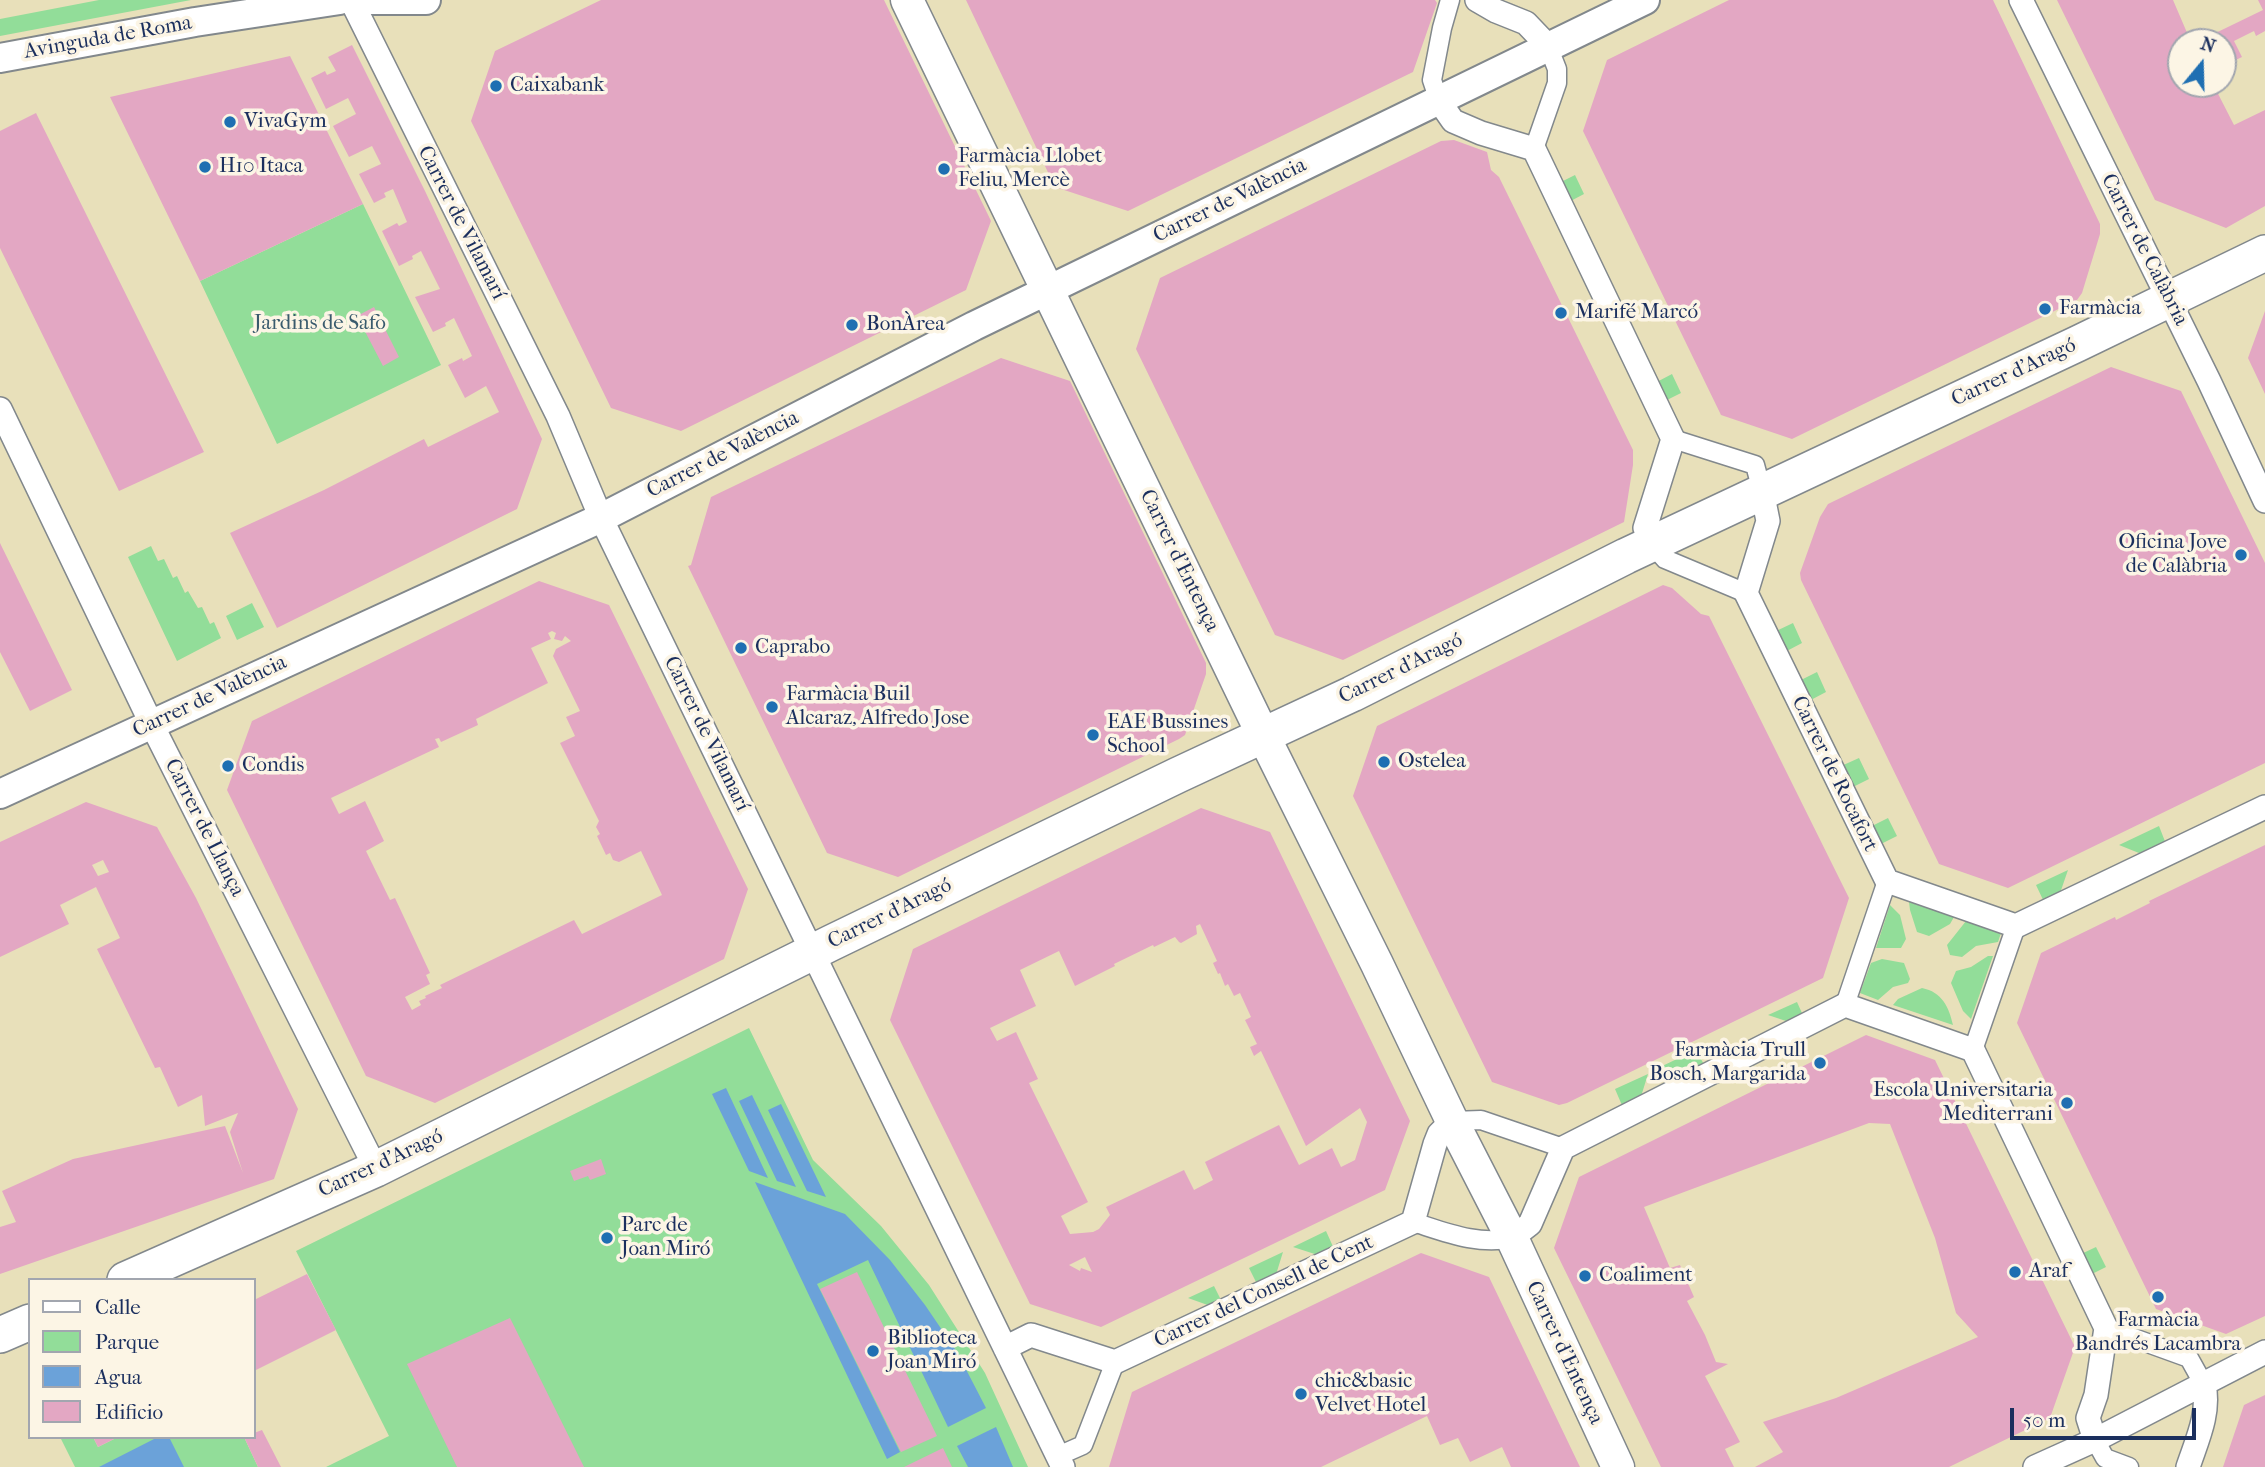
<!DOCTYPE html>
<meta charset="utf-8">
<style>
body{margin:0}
#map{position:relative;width:2265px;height:1467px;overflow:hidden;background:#e8e0ba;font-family:"IM FELL French Canon",serif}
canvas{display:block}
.legend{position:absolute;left:28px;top:1278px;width:228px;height:161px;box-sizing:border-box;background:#fcf5e5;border:2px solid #a2a6af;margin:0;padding:9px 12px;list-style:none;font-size:21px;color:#1b2f5e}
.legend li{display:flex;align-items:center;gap:14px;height:35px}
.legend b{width:35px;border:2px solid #a2a6af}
.north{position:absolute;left:2167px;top:28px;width:70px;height:70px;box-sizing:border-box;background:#fcf5e5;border:2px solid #a2a6af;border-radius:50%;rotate:19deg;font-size:19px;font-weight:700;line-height:28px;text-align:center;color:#1b2f5e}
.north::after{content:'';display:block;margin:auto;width:24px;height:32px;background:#1f6fb2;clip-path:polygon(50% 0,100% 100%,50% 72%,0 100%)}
.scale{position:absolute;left:2010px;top:1408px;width:186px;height:32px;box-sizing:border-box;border:4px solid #1b2f5e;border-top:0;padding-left:9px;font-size:21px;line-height:24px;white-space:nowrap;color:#1b2f5e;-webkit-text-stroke:5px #fcf5e5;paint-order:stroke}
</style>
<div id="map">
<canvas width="2265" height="1467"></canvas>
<ul class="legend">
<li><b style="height:9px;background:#fff"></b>Calle</li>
<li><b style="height:19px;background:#92dd99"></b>Parque</li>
<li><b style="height:19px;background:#6ba2d9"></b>Agua</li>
<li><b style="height:19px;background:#e3a7c3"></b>Edificio</li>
</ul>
<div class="north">N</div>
<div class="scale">50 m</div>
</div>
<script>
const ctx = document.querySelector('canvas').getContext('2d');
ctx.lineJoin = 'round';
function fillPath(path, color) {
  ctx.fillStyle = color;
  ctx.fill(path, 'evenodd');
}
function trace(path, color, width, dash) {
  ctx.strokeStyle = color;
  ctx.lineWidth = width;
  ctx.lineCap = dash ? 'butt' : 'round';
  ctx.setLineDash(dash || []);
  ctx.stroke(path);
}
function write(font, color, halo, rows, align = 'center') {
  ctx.font = font + ' "IM FELL French Canon",serif';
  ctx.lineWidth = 7;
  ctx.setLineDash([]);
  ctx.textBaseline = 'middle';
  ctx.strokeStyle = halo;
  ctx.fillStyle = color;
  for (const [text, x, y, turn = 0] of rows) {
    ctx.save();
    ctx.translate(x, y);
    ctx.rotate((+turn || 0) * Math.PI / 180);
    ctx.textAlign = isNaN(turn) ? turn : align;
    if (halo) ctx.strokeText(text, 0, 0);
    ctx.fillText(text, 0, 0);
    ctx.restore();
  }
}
const green = new Path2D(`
 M 99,0 L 191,0 L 0,36 L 0,19 Z
 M 1575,175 L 1584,194 L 1565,204 L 1555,185 Z
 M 363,204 L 441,365 L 277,444 L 200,281 Z
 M 1672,374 L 1681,393 L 1661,403 L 1653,384 Z
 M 151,546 L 158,561 L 164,559 L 173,578 L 177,576 L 185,593 L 188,591 L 198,608 L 202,607 L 210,624 L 214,622 L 221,638 L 177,661 L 128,557 Z
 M 252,603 L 264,627 L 237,640 L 226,616 Z
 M 1793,623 L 1802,643 L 1783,653 L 1772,633 Z
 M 1817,672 L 1826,692 L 1807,702 L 1797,682 Z
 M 1859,758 L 1869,779 L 1849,789 L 1839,767 Z
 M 1888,818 L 1897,836 L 1877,846 L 1868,828 Z
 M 2159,826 L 2166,844 L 2144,855 L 2119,845 Z
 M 2068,870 L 2058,899 L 2045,904 L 2036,885 Z
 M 1909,902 L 1954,917 L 1950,924 L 1929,936 L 1917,932 L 1910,910 Z
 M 1890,905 L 1900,915 L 1906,939 L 1901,948 L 1876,948 Z
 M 1966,921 L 2001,933 L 1998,942 L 1976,946 L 1962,957 L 1950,955 L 1947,945 Z
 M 1988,956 L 1993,956 L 1971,1019 L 1963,1011 L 1951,983 L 1956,971 L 1971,967 Z
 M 1882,959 L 1904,963 L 1910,979 L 1908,983 L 1893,987 L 1878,1000 L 1860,993 L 1871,963 Z
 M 1922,988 C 1942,992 1949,1007 1953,1025 L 1893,1005 L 1898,999 Z
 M 1797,1002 L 1806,1022 L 1798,1025 L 1768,1015 Z
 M 749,1028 L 813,1160 L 881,1226 L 929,1285 L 985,1373 L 1028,1467 L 326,1467 L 389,1436 L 296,1251 Z
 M 1696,1050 L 1707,1070 L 1689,1078 L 1658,1068 Z
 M 1648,1074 L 1639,1103 L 1624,1110 L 1615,1089 Z
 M 1326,1231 L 1335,1251 L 1324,1257 L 1293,1247 Z
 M 2096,1247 L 2106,1267 L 2086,1277 L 2077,1256 Z
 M 1283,1252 L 1274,1281 L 1259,1288 L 1249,1268 Z
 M 1214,1286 L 1224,1306 L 1216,1308 L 1188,1298 Z
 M 60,1437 L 93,1437 L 98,1447 L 118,1437 L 244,1437 L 258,1467 L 75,1467 Z`);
const water = new Path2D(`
 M 726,1088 L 768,1178 L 749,1171 L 712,1094 Z
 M 752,1095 L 796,1187 L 777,1181 L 739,1101 Z
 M 781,1104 L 826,1197 L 807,1191 L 768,1110 Z
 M 755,1182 L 845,1214 L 890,1260 L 925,1305 L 957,1352 L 986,1408 L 948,1427 L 868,1260 L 817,1284 L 900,1452 L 887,1459 Z
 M 996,1427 L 1013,1467 L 968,1467 L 957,1446 Z
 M 158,1437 L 169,1437 L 184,1467 L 99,1467 Z`);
const building = new Path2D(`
 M 601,0 L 884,0 L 991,221 L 966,290 L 681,431 L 611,408 L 471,121 L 495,51 Z
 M 966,0 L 1435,0 L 1437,3 L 1413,72 L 1128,211 L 1055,187 Z
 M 1729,0 L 1993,0 L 2100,224 L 2100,234 L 2082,293 L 2077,300 L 1792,439 L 1721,415 L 1583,131 L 1607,60 Z
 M 2057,0 L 2173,0 L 2191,42 L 2181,42 L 2181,84 L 2213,84 L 2234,125 L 2265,110 L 2265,206 L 2226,228 L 2155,200 Z
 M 2258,0 L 2265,0 L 2265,31 L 2256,36 L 2254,31 L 2234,41 L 2242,57 L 2223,66 L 2223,42 L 2197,42 L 2263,10 Z
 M 352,45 L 425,191 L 542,439 L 517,509 L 277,628 L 230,533 L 324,490 L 424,439 L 428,447 L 499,412 L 486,386 L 465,398 L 448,365 L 462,358 L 463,361 L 472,356 L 454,318 L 445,323 L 446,326 L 433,332 L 415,297 L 440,289 L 421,251 L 412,256 L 413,259 L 399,266 L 382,231 L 397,223 L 399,226 L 407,222 L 393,189 L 384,193 L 386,197 L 374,203 L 359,174 L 381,164 L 372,146 L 349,157 L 333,126 L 356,114 L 348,98 L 326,109 L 311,78 L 325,71 L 327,75 L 336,71 L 328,57 Z
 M 290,56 L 363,204 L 200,281 L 110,97 Z
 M 36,113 L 204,452 L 119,491 L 0,248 L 0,131 Z
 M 1454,140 L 1487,152 L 1491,170 L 1499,177 L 1633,450 L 1633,465 L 1624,522 L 1343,660 L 1275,635 L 1136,349 L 1160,278 L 1441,141 Z
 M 374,307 L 399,357 L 383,366 L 357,316 Z
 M 2265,311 L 2265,394 L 2248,358 Z
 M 1001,358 L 1070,381 L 1206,663 L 1206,674 L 1185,735 L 1179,739 L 898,877 L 827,853 L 688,566 L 691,565 L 711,497 Z
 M 2111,367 L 2181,391 L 2265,563 L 2265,763 L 2008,888 L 1939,864 L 1801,580 L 1800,573 L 1820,517 L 1828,504 Z
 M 0,543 L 72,690 L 30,711 L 0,652 Z
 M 539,581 L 609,605 L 748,889 L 724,959 L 435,1103 L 366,1076 L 227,790 L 252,721 ZM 552,631 L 556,633 L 554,639 L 562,641 L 565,636 L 571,641 L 556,649 L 553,656 L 580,711 L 566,717 L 575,736 L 560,743 L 599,821 L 596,827 L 600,834 L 597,836 L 606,855 L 610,853 L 613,860 L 619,862 L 641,851 L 662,895 L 582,934 L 574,920 L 440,985 L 442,988 L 425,996 L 426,998 L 419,1001 L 421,1005 L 412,1010 L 405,997 L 430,984 L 426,975 L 430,973 L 395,898 L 390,900 L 366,851 L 384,841 L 365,801 L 339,814 L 331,798 L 439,747 L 435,739 L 439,738 L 441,742 L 478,725 L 476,719 L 548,683 L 531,648 L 551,639 L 548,633 Z
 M 1663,585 L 1672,588 L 1701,614 L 1709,616 L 1849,898 L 1823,978 L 1567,1103 L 1559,1105 L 1492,1082 L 1353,796 L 1377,726 Z
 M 86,802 L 157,827 L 196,898 L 298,1109 L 274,1179 L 0,1274 L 0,1227 L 16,1222 L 2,1191 L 73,1159 L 225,1126 L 243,1173 L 230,1132 L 238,1113 L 205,1126 L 202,1095 L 178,1107 L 160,1067 L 155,1068 L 97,949 L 120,938 L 96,887 L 60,905 L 69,924 L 0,957 L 0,842 ZM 103,860 L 109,872 L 98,876 L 92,865 Z
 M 1201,808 L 1270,832 L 1410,1121 L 1385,1190 L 1101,1327 L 1030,1304 L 890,1020 L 913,949 ZM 1200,924 L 1217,961 L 1213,963 L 1218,974 L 1220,973 L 1225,986 L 1228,984 L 1234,996 L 1240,993 L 1251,1017 L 1245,1020 L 1257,1044 L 1250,1047 L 1254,1056 L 1261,1051 L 1306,1146 L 1360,1108 L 1367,1122 L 1355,1160 L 1341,1167 L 1332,1148 L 1299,1165 L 1279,1125 L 1205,1162 L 1213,1180 L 1194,1190 L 1184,1170 L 1106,1207 L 1110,1215 L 1099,1229 L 1093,1232 L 1070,1234 L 1061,1216 L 1088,1202 L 1029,1083 L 1038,1079 L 1016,1032 L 997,1041 L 990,1028 L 1036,1006 L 1020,970 L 1059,951 L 1075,986 L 1115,966 L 1114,964 L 1153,945 L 1154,947 L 1175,937 L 1179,942 L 1181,943 L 1197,934 L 1196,926 ZM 1085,1257 L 1092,1272 L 1081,1268 L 1080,1271 L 1069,1265 Z
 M 2265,845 L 2265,1316 L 2226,1334 L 2156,1309 L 2017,1023 L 2041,953 L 2115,917 L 2116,920 L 2150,903 L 2149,901 Z
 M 1866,1035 L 1935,1060 L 2075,1347 L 2050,1418 L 1949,1467 L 1755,1467 L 1783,1452 L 1763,1422 L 1836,1398 L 1978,1337 L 1956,1313 L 1935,1238 L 1890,1124 L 1869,1123 L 1644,1207 L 1670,1268 L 1680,1265 L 1694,1297 L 1687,1301 L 1705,1335 L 1716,1362 L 1728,1364 L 1705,1376 L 1740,1442 L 1725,1449 L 1734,1467 L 1661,1467 L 1554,1248 L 1579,1177 Z
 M 601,1159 L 606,1174 L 590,1180 L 588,1176 L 574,1181 L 570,1171 Z
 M 1421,1253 L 1489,1277 L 1580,1467 L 1511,1467 L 1502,1447 L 1470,1462 L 1458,1438 L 1440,1445 L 1427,1416 L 1321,1467 L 1109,1467 L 1132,1392 Z
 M 857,1272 L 937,1436 L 901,1452 L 820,1289 Z
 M 307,1274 L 336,1330 L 254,1371 L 254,1300 Z
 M 510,1318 L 584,1467 L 457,1467 L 407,1364 Z
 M 2265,1395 L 2265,1467 L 2223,1467 L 2244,1405 Z
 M 262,1430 L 281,1467 L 258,1467 L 244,1437 L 254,1437 L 254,1433 Z
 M 93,1437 L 118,1437 L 98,1447 Z
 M 943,1448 L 952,1467 L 904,1467 Z`);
const pedestrian = new Path2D(`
 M 1439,101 L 1432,80 L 1442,28 L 1450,0
 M 1534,149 L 1557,83 L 1557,69 L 1548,46
 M 1673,439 L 1755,465 L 1762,491
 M 1652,544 L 1665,559 L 1746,593
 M 1845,1005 L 1887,881
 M 1973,1050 L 2016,926
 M 1452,1121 L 1481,1120 L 1563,1148
 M 1413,1222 C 1445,1232 1479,1246 1512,1238
 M 2106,1328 L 2189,1358 L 2204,1385
 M 2095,1440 L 2105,1458 L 2129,1467
 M 1058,1456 L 1083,1445 L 1115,1362`);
const minor = new Path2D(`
 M 351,0 L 558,416 L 601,518 L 1063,1467
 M 1477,0 L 1496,11 L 1526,23 L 1548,46
 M 2021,0 L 2209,381 L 2265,501
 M 1439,101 L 1453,121 L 1481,133 L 1534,149 L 1673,439 L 1645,528 L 1652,544
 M 0,409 L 152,725 L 376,1169
 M 1762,491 L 1768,521 L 1746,593 L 1887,881 L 2016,926 L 2265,807
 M 1512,1238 L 1530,1224 L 1563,1148 L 1845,1005 L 1973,1050 L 2106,1328 L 2096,1395 L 2088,1418 L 2095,1440
 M 1005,1348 L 1031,1335 L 1115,1362 L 1413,1222 L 1435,1144 L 1439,1134 L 1452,1121
 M 2035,1467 L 2095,1440 L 2265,1352
 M 2188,1467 C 2197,1440 2210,1413 2204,1385`);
const tertiary = new Path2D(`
 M 363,0 L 426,0
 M 0,58 L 195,22 L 340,0
 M 0,794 L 601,518 L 974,326 L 1645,0`);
const secondary = new Path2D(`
 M 907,0 L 1263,735 L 1377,964 L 1452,1121 L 1512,1238 L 1618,1467`);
const primary = new Path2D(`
 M 125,1280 L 376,1169 L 831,943 L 1178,775 L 1352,694 L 1626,556 L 2077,344 L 2265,253
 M 0,1335 L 30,1322`);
const markers = [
 [496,86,7,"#1f6fb2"],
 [230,122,7,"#1f6fb2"],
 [205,167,7,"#1f6fb2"],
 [944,169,7,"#1f6fb2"],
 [2045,309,7,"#1f6fb2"],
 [1561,313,7,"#1f6fb2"],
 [852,325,7,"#1f6fb2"],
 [2241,555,7,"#1f6fb2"],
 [741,648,7,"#1f6fb2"],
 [772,707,7,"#1f6fb2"],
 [1093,735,7,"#1f6fb2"],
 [1384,762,7,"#1f6fb2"],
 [228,766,7,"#1f6fb2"],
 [1820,1063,7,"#1f6fb2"],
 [2067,1103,7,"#1f6fb2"],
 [607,1238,7,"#1f6fb2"],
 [2015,1272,7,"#1f6fb2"],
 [1585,1276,7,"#1f6fb2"],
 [2158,1297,7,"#1f6fb2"],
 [873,1351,7,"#1f6fb2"],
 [1301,1394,7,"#1f6fb2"]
];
const streetNames = [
 ["Avinguda de Roma",108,38,-10],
 ["Carrer de València",1230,201,-26],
 ["Carrer de Vilamarí",461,223,63],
 ["Carrer de Calàbria",2144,250,63],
 ["Carrer d'Aragó",2014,373,-25],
 ["Carrer de València",723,455,-27],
 ["Carrer d'Entença",1179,561,64],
 ["Carrer d'Aragó",1401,669,-26],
 ["Carrer de València",210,697,-25],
 ["Carrer de Vilamarí",706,734,64],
 ["Carrer de Rocafort",1834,774,64],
 ["Carrer de Llança",204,828,63],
 ["Carrer d'Aragó",890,914,-26],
 ["Carrer d'Aragó",381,1164,-25],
 ["Carrer del Consell de Cent",1264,1292,-25],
 ["Carrer d'Entença",1564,1353,65]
];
const poiNames = [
 ["Caixabank",510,86],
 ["VivaGym",244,122],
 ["Farmàcia Llobet",958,157],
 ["Feliu, Mercè",958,181],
 ["H10 Itaca",219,167],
 ["Farmàcia",2059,309],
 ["Marifé Marcó",1575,313],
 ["BonÀrea",866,325],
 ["Oficina Jove",2227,543,"right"],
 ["de Calàbria",2227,567,"right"],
 ["Caprabo",755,648],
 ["Farmàcia Buil",786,695],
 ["Alcaraz, Alfredo Jose",786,719],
 ["EAE Bussines",1107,723],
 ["School",1107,747],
 ["Ostelea",1398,762],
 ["Condis",242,766],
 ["Farmàcia Trull",1806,1051,"right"],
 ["Bosch, Margarida",1806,1075,"right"],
 ["Escola Universitaria",2053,1091,"right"],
 ["Mediterrani",2053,1115,"right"],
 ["Parc de",621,1226],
 ["Joan Miró",621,1250],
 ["Araf",2029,1272],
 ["Coaliment",1599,1276],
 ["Farmàcia",2158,1321,"center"],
 ["Bandrés Lacambra",2158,1345,"center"],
 ["Biblioteca",887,1339],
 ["Joan Miró",887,1363],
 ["chic&basic",1315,1382],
 ["Velvet Hotel",1315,1406]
];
const parkNames = [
 ["Jardins de Safo",320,324]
];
fillPath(green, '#92dd99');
fillPath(water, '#6ba2d9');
fillPath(building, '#e3a7c3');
trace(pedestrian, '#82888c', 21);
trace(minor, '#82888c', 26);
trace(tertiary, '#82888c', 32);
trace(secondary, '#82888c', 35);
trace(primary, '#82888c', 38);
trace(pedestrian, '#fff', 18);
trace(minor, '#fff', 23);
trace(tertiary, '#fff', 28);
trace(secondary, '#fff', 32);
trace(primary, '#fff', 35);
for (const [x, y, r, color] of markers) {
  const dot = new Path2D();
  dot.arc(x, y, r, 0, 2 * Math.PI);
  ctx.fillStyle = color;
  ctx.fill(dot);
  trace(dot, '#fcf5e5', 2.5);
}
write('21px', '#1b2f5e', '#fcf5e5', streetNames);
write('21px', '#1b2f5e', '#fcf5e5', poiNames, 'left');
write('21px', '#395a6d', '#fcf5e5', parkNames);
</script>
